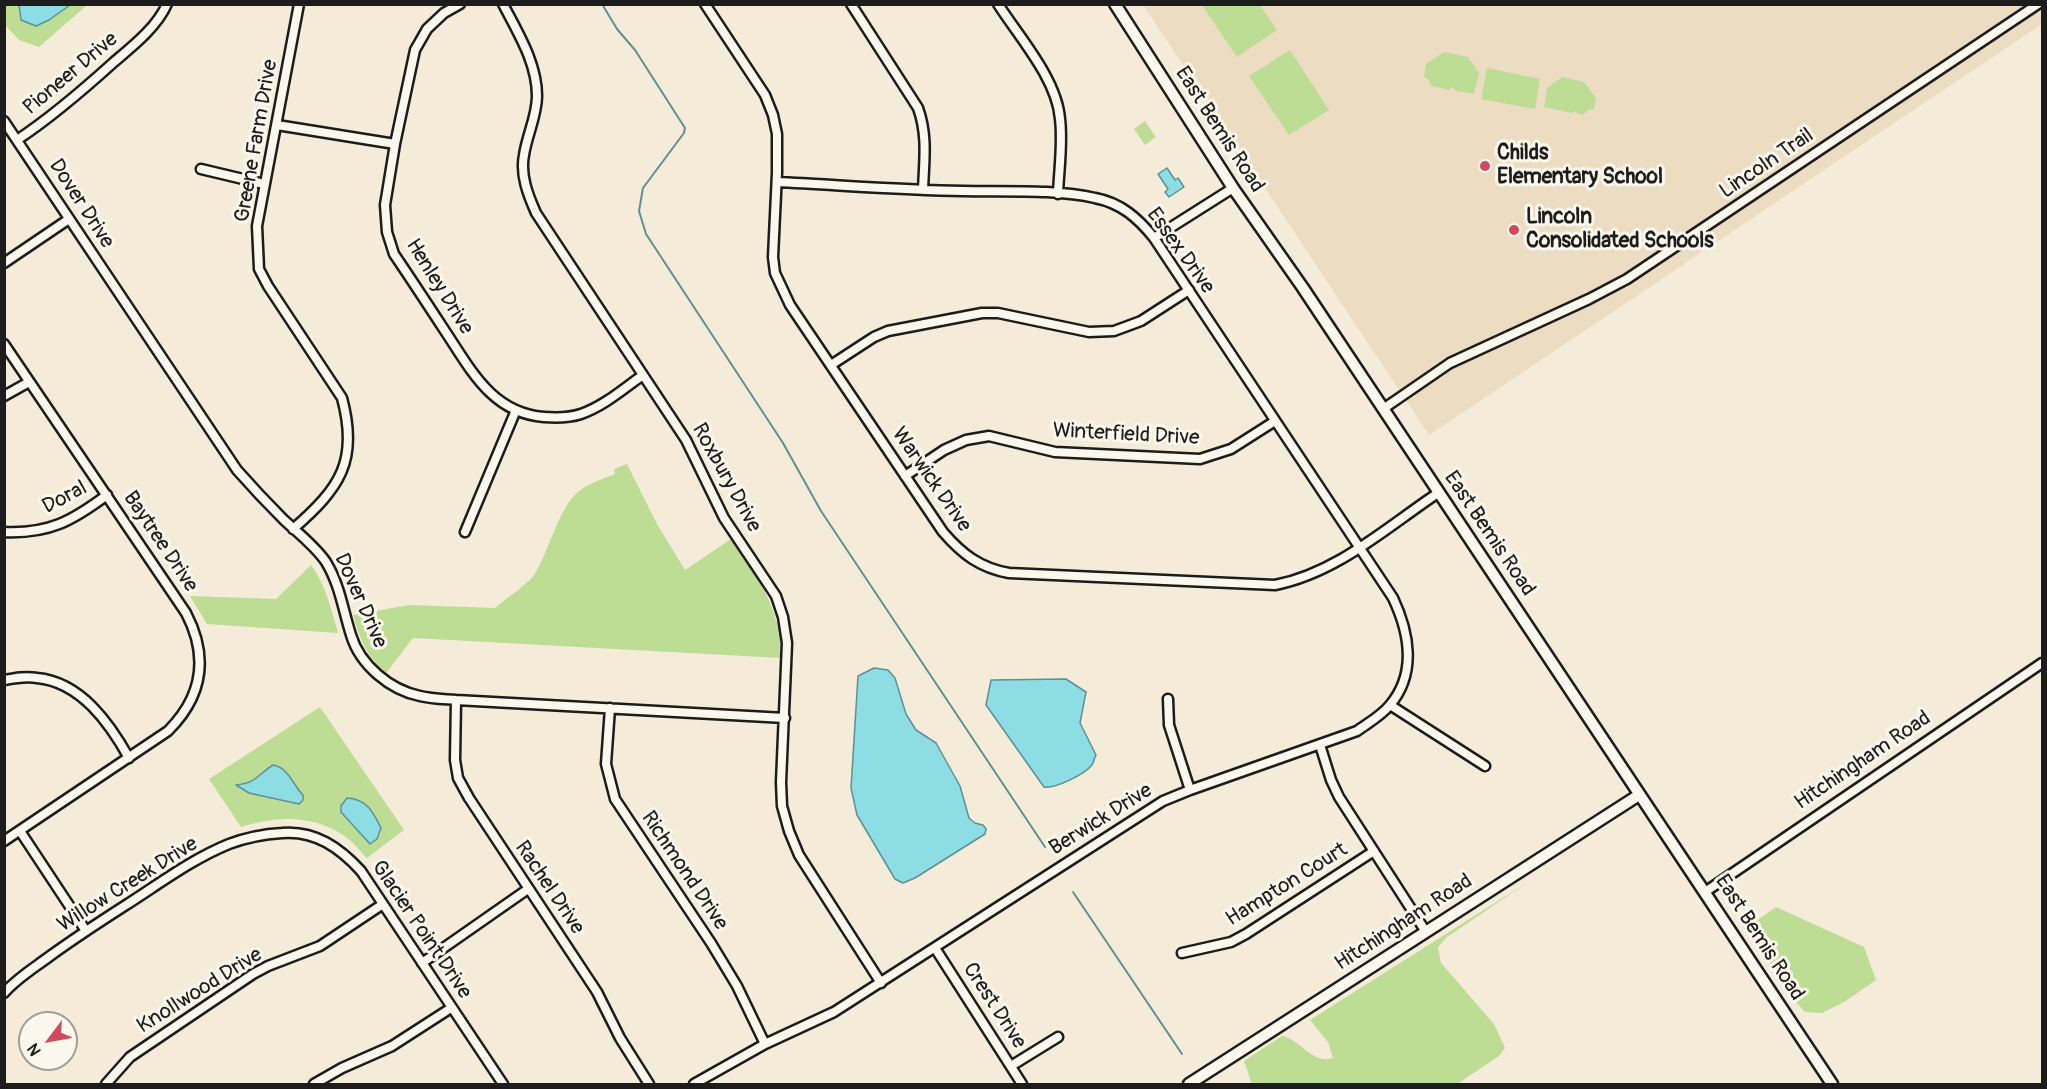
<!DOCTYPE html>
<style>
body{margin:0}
#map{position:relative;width:2047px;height:1089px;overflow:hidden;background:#f4ebd9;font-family:Pangolin,sans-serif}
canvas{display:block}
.frame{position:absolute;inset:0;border:6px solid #1c1c1c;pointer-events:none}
.north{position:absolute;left:18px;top:1011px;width:60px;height:60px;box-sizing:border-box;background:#fbf7ec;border:2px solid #a29f99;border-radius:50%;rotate:238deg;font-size:16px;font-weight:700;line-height:24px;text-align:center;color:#1c1c1c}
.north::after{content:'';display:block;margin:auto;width:21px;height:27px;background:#d1495b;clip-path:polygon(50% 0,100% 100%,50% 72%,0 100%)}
</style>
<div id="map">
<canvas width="2047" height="1089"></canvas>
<div class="frame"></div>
<div class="north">N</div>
</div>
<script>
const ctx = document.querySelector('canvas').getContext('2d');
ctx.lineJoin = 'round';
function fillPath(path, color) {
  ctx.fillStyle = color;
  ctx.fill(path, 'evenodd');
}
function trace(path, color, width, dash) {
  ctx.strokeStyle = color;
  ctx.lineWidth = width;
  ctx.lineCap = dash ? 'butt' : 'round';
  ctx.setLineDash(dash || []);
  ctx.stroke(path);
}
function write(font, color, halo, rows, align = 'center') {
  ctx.font = font + ' Pangolin,sans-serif';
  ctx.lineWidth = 6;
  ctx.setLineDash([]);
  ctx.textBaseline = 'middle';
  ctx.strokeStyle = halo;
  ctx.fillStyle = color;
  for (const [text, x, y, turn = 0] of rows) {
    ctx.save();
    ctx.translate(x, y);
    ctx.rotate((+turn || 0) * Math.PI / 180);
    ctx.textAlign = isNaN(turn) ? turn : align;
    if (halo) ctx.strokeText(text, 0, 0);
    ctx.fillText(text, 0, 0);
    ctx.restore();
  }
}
const built = new Path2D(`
 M 2042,4 L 2042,24 L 1429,435 L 1143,5 Z`);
const green = new Path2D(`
 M 5,5 L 87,5 L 39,47 L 19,40 L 5,25 Z
 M 1202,5 L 1260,5 L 1277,30 L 1237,57 Z
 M 1290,50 L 1329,110 L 1289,135 L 1249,76 Z
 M 1444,52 L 1468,57 L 1479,73 L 1474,94 L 1456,91 L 1452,87 L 1450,90 L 1431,86 L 1429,80 L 1424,77 L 1426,64 Z
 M 1487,68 L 1540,79 L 1535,109 L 1481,99 Z
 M 1562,77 L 1584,82 L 1596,98 L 1594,109 L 1588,110 L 1583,115 L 1577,114 L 1576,111 L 1572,113 L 1544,107 L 1547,88 Z
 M 1145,121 L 1156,137 L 1145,145 L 1134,129 Z
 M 627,464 L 657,524 L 685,570 L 731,539 C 758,579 781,607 781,658 L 413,638 L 386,673 C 367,657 360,639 353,615 L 409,605 L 495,608 C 505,599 527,585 534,575 C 549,552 558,509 578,492 C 587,484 603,479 615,474 L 614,469 Z
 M 311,565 C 326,585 331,609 338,633 L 207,624 L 190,596 L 276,599 Z
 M 320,707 L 404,830 L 367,858 C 359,850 352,841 343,835 C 312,814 275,816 241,827 L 209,779 Z
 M 1528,882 L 1447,937 L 1438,947 L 1441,963 L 1494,1024 L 1505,1048 L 1499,1056 L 1457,1084 L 1252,1084 L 1244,1061 L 1282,1036 C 1302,1040 1312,1065 1333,1058 L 1328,1042 L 1310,1020 Z
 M 1776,907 L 1864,947 L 1876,980 L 1844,1002 L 1822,1013 L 1805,1012 L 1795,1001 L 1749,932 L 1749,926 Z`);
const water = new Path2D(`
 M 19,5 L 19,4 L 70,5 L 49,20 L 36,26 L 21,20 Z
 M 1167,168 L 1175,180 L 1178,178 L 1184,187 L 1169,197 L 1165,192 L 1168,189 L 1158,174 Z
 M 874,668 L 888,670 L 895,678 L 906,714 L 916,730 L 936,743 L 960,786 L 969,818 L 975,823 L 983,825 L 986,829 L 985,834 L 915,878 L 903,883 L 895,879 L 857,815 L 851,788 L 858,676 Z
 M 1066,679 L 1086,692 L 1080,723 L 1096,755 C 1094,758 1094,762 1092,765 C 1085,774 1055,789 1044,787 L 986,705 L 991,680 Z
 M 273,765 C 288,767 293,785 303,795 L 303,800 L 299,804 L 249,793 L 236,785 C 257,783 258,774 273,765 Z
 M 347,798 C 367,799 373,812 381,828 L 377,839 L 370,844 L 341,812 L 341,806 Z`);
const stream = new Path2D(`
 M 602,4 L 617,29 L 635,50 L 685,128 L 684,133 L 643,188 L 639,211 L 646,234 L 783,443 L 821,511 L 1045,847
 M 1073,892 L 1182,1054`);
const minor = new Path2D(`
 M 460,4 L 444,13 L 427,29 L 415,50 L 395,144 L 385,205 L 387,232 L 394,254 C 411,279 428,305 445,331 C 471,370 492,413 544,417 C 557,418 569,418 581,414 C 604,406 623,389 643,375
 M 503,4 C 518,33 537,63 537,96 C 537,116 527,135 524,155 C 520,175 528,195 536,213 L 686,440 L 724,518 L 776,596 L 783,617 L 787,643 L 781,782 L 782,806 L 789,831 L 799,855 L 881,983
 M 705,4 L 765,95 L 773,115 L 777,134 L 777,173 L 773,257 L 775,273 L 790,305 L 943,532 C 962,554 980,568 1009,573 L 1275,585 C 1337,573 1387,527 1438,493
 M 851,4 L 918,108 C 928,136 924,161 923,190
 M 998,4 C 1019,37 1057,79 1060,119 C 1063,143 1059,169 1058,194
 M 4,121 L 237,470 C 252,487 268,504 284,520 C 298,533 315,546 326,562 C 340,585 343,610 351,635 C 360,665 390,690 420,696 C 432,699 444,699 456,700 L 785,718
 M 277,125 L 395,144
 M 17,140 C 52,117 83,90 114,62 C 133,46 157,27 167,4
 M 201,169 L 264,184
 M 1154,238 L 1233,188
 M 4,263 L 69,219
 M 4,344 L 186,613 C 209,657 203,696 168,731 L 4,841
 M 831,365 L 874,337 L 888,331 L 982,313 L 998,313 L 1089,332 L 1114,331 L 1141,321 L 1189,290
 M 4,396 L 29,382
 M 1383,409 L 1450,363 L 1589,299 L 1627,279 L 2038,4
 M 905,476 L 944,450 L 966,440 L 989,436 L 1055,452 L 1200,459 L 1231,449 L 1275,421
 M 293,529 C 340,488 359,461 342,398 L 268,286 L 259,269 L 257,226 L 299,4
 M 4,532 C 49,534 72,521 107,495
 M 465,532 L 516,410
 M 4,680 C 15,678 26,676 37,678 C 81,682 110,724 129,758
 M 1168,699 L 1169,725 L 1190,790
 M 456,700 L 455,760 L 458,778 L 469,798 L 597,992 L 620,1038 L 649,1084
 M 1390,705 L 1485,766
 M 610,708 L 606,764 L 615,799 L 711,943 L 737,986 L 765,1044
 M 1320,745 L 1331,780 L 1339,797 L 1426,932
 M 20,831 L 86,931
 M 1705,892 L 2042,663
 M 935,948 L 1022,1084
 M 1182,953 L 1231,942 L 1246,934 L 1374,851
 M 422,963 L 528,889
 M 4,993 C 17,978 34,968 50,956 C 75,938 101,921 126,905 C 159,884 192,859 229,844 C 245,838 265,834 282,833 C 315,830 340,848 361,871 L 503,1084
 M 1011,1066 L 1058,1037
 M 106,1084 L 130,1057 L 253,974 L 268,966 L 320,946 L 383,904
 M 314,1084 L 342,1068 L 392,1046 L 451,1008
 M 694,1084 L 765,1044 L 834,1012 L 1163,801 L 1190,790 L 1357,731 C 1368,723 1381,716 1390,705 C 1417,673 1409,632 1393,598 L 1154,238 C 1138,218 1121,203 1095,198 C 1056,189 1004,192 963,191 C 901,190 839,185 777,182`);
const tertiary = new Path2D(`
 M 1115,4 L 1233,188 L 1303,288 L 1832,1084
 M 1189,1084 L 1639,795`);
const markers = [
 [1485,166,6,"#d1495b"],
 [1514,230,6,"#d1495b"]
];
const streetNames = [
 ["Pioneer Drive",71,74,-40],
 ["East Bemis Road",1219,130,57],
 ["Greene Farm Drive",257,141,-80],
 ["Lincoln Trail",1767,164,-34],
 ["Dover Drive",81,204,57],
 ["Essex Drive",1180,251,54],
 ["Henley Drive",439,287,58],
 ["Winterfield Drive",1126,435,3],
 ["Roxbury Drive",726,478,61],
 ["Warwick Drive",931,480,55],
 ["Doral",65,498,-28],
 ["East Bemis Road",1489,534,56],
 ["Baytree Drive",160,542,56],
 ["Dover Drive",360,601,66],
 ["Hitchingham Road",1863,761,-34],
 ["Berwick Drive",1101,820,-32],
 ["Richmond Drive",684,871,56],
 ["Willow Creek Drive",128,885,-32],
 ["Hampton Court",1287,885,-32],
 ["Rachel Drive",549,888,56],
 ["Hitchingham Road",1404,923,-33],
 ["Glacier Point Drive",421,930,56],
 ["East Bemis Road",1759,938,57],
 ["Knollwood Drive",200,991,-32],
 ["Crest Drive",994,1006,57]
];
const poiNames = [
 ["Childs",1497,154],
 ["Elementary School",1497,178],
 ["Lincoln",1526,218],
 ["Consolidated Schools",1526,242]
];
fillPath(built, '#ecdcc2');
fillPath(green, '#bddc94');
fillPath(water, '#8cdde4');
trace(water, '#5f9094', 1.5);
trace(stream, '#5f9094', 2);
trace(minor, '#1c1c1c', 13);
trace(tertiary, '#1c1c1c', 15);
trace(minor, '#fbf7ec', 8);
trace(tertiary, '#fbf7ec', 10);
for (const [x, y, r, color] of markers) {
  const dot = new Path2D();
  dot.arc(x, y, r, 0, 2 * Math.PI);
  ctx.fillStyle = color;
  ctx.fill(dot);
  trace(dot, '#fbf7ec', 2);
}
write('21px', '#1c1c1c', '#fbf7ec', streetNames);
write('bold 21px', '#1c1c1c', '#fbf7ec', poiNames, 'left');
</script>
